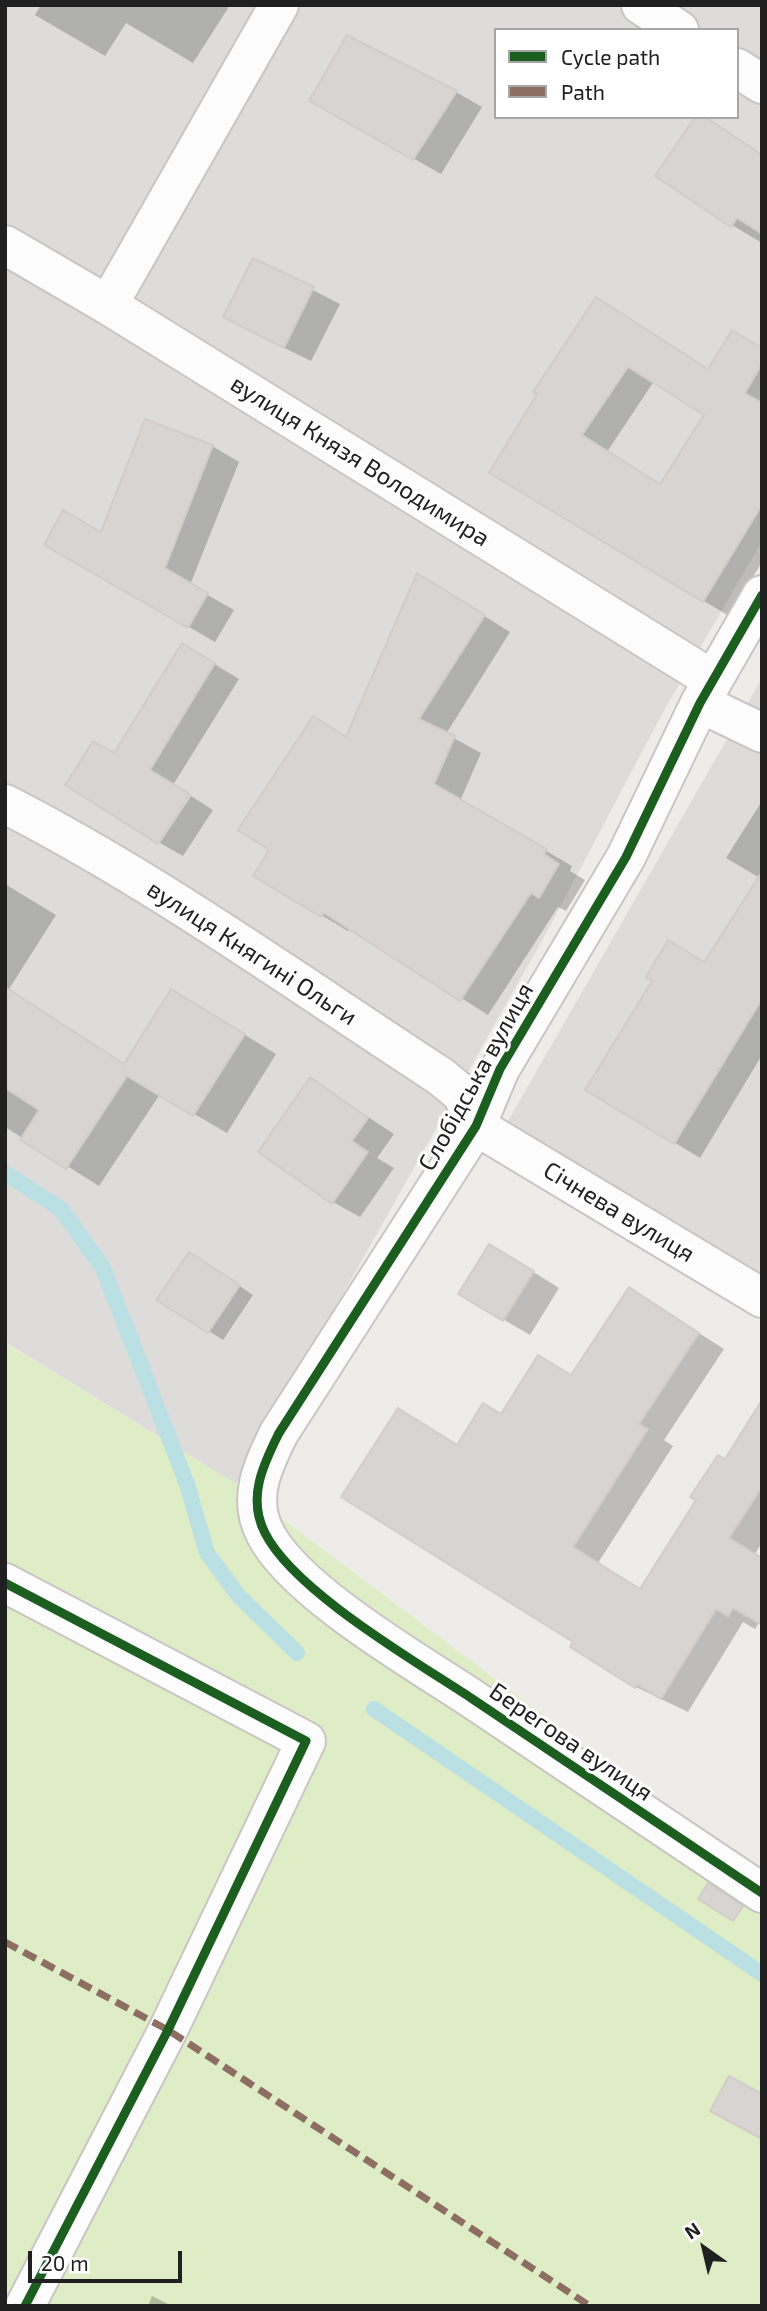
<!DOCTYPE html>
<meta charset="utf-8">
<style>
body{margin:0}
#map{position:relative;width:767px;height:2311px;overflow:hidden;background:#eeece9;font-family:"Exo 2",sans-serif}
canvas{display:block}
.frame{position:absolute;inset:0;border:7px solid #202020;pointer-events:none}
.legend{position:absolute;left:494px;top:28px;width:245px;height:91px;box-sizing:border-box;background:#fff;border:2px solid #a6a6a6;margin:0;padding:9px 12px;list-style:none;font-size:21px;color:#202020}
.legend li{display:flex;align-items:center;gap:14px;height:35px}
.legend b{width:35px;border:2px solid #a6a6a6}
.north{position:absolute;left:669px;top:2213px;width:70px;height:70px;-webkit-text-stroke:5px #fff;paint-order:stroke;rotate:326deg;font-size:19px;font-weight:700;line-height:28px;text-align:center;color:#202020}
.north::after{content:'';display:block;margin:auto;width:24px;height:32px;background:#202020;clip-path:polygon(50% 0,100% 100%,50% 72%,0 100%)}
.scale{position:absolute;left:28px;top:2251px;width:154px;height:32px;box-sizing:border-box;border:4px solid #202020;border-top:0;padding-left:9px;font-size:21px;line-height:24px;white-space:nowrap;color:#202020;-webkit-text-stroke:5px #fff;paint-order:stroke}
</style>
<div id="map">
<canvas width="767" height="2311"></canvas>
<div class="frame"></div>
<ul class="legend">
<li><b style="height:9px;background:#1b5e20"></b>Cycle path</li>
<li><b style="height:9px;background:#8d6e63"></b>Path</li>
</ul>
<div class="north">N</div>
<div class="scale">20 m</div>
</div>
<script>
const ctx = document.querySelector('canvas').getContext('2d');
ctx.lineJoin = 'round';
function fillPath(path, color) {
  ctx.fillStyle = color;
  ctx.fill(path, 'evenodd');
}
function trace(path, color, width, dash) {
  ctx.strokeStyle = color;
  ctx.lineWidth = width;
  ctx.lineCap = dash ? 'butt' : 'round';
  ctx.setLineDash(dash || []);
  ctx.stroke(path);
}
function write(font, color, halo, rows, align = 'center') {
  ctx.font = font + ' "Exo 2",sans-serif';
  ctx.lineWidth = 6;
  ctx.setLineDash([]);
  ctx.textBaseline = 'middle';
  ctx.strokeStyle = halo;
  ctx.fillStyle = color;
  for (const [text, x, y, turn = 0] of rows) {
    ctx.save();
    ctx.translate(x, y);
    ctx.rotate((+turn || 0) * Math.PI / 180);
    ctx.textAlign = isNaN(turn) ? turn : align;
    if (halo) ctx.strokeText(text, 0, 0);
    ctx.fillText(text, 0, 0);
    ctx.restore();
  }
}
const residential = new Path2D(`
 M 5,5 L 762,5 L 762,541 L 662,714 L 549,928 L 236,1484 L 5,1342 ZM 496,30 L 737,30 L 737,117 L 496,117 Z
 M 762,678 L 762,1287 L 504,1128 Z`);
const grass = new Path2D(`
 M 5,1343 L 236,1484 L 762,1880 L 762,2306 L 5,2306 Z`);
const shadow = new Path2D(`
 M 41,5 L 230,5 L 193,63 L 126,23 L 105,56 L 35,15 Z
 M 456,92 L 482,107 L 441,174 L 312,101 Z
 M 703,117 L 762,155 L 762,243 L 732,225 Z
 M 254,260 L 340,304 L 311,361 L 252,332 Z
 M 596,299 L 710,370 L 762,349 L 762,562 L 729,616 L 491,473 ZM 654,381 L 706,414 L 661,486 L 607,452 Z
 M 212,446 L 239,462 L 190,585 L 234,610 L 215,642 L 46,544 L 102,534 Z
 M 444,591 L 510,632 L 446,734 L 481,753 L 460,801 L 572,866 L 570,871 L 585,880 L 566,911 L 558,907 L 488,1015 L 351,928 L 348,931 L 255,875 Z
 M 206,659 L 239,679 L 173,785 L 114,755 Z
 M 191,796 L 213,810 L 183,856 L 160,843 Z
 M 762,801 L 762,1055 L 700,1158 L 587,1089 L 705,964 L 760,878 L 726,858 Z
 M 5,884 L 56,915 L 9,989 L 126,1065 L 204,1010 L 276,1054 L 227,1133 L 160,1094 L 99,1186 L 5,1127 Z
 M 310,1079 L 394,1134 L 377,1158 L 394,1168 L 360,1217 L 333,1202 Z
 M 516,1261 L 559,1288 L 530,1335 L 460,1294 Z
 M 204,1262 L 253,1295 L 223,1340 L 158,1299 Z
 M 630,1289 L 724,1349 L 664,1440 L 673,1446 L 598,1563 L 641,1590 L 762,1404 L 762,1543 L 754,1555 L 760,1621 L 755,1629 L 743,1622 L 688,1712 L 636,1687 L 576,1642 L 458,1446 L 502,1416 L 571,1377 Z
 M 152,2296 L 172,2306 L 148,2306 Z`);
const stream = new Path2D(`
 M 5,1173 L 61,1209 L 103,1268 L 187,1484 L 207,1553 L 238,1595 L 297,1653
 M 374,1709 L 762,1974`);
const building = new Path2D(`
 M 347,35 L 457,91 L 413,160 L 309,101 Z
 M 695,117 L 705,117 L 762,155 L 762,234 L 737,218 L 731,227 L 655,176 Z
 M 253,258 L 314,287 L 284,348 L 223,317 Z
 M 596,297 L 708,369 L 732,330 L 762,348 L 762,364 L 745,393 L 762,403 L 762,505 L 703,602 L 489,473 L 537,394 L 533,392 ZM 628,367 L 704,415 L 660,484 L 582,435 Z
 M 145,419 L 213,445 L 165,568 L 208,593 L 188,628 L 44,545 L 63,510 L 101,532 Z
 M 417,573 L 485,615 L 419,719 L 455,736 L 434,784 L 547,849 L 544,854 L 559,864 L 539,898 L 531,893 L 460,1001 L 324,913 L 321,917 L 253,876 L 269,850 L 238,830 L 313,716 L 346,737 Z
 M 182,643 L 215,663 L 150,770 L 190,794 L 158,844 L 65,785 L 93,741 L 114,753 Z
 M 762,872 L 762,999 L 674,1144 L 585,1090 L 652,981 L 646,977 L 668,940 L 704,962 Z
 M 5,987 L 124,1064 L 171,989 L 245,1034 L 193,1116 L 127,1076 L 66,1169 L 20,1140 L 39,1110 L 5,1088 Z
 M 310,1077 L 368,1118 L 352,1141 L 368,1152 L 332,1204 L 258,1152 Z
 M 489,1244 L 534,1271 L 503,1321 L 458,1294 Z
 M 189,1252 L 240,1285 L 208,1333 L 156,1300 Z
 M 629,1287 L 699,1333 L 639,1424 L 648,1429 L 573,1547 L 640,1589 L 696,1500 L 690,1497 L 718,1455 L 725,1459 L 762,1400 L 762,1487 L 729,1538 L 762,1558 L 762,1625 L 733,1608 L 728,1616 L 716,1609 L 661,1699 L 638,1685 L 635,1688 L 570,1647 L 573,1642 L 341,1497 L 398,1408 L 457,1445 L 483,1403 L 501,1414 L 538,1355 L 571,1375 Z
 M 708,1883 L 743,1906 L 733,1921 L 698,1899 Z
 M 729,2076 L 762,2094 L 762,2139 L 710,2111 Z`);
const minor = new Path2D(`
 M 641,5 L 679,30
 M 737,68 L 762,84
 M 5,245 L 108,305 L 713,680
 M 108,305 L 279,5
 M 762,595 L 700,703 L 626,857 L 500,1069 L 476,1126 L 279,1433 C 263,1465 247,1498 265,1533 C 294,1591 415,1661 471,1698 C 568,1763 665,1828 762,1893
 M 700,703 L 762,733
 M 5,804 C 157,882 297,983 440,1076 L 462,1094 L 476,1126 L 762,1298
 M 5,1583 L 306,1741 L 168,2030 L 25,2306`);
const quiet = new Path2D(`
 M 5,1942 L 168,2030 L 590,2306`);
const cycleway = new Path2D(`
 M 762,595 L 700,703 L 626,857 L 500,1069 L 476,1126 L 279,1433 C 263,1465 247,1498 265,1533 C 294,1591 415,1661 471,1698 C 568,1763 665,1828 762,1893
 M 5,1583 L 306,1741 L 168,2030 L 25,2306`);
const streetNames = [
 ["вулиця Князя Володимира",360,461,32],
 ["вулиця Княгині Ольги",252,953,33],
 ["Слобідська вулиця",476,1077,-61],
 ["Січнева вулиця",619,1212,31],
 ["Берегова вулиця",571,1742,34]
];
fillPath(residential, '#dddcda');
fillPath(grass, '#dfedc6');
fillPath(shadow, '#0003');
trace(stream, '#bae0e3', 16);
fillPath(building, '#d7d4d1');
trace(building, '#d2cdca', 2);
trace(minor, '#c7c6c5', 42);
trace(minor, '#fcfcfc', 38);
trace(quiet, '#8d6e63', 7, [14, 7]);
trace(cycleway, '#1b5e20', 9);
write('24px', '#202020', '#fff', streetNames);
</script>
